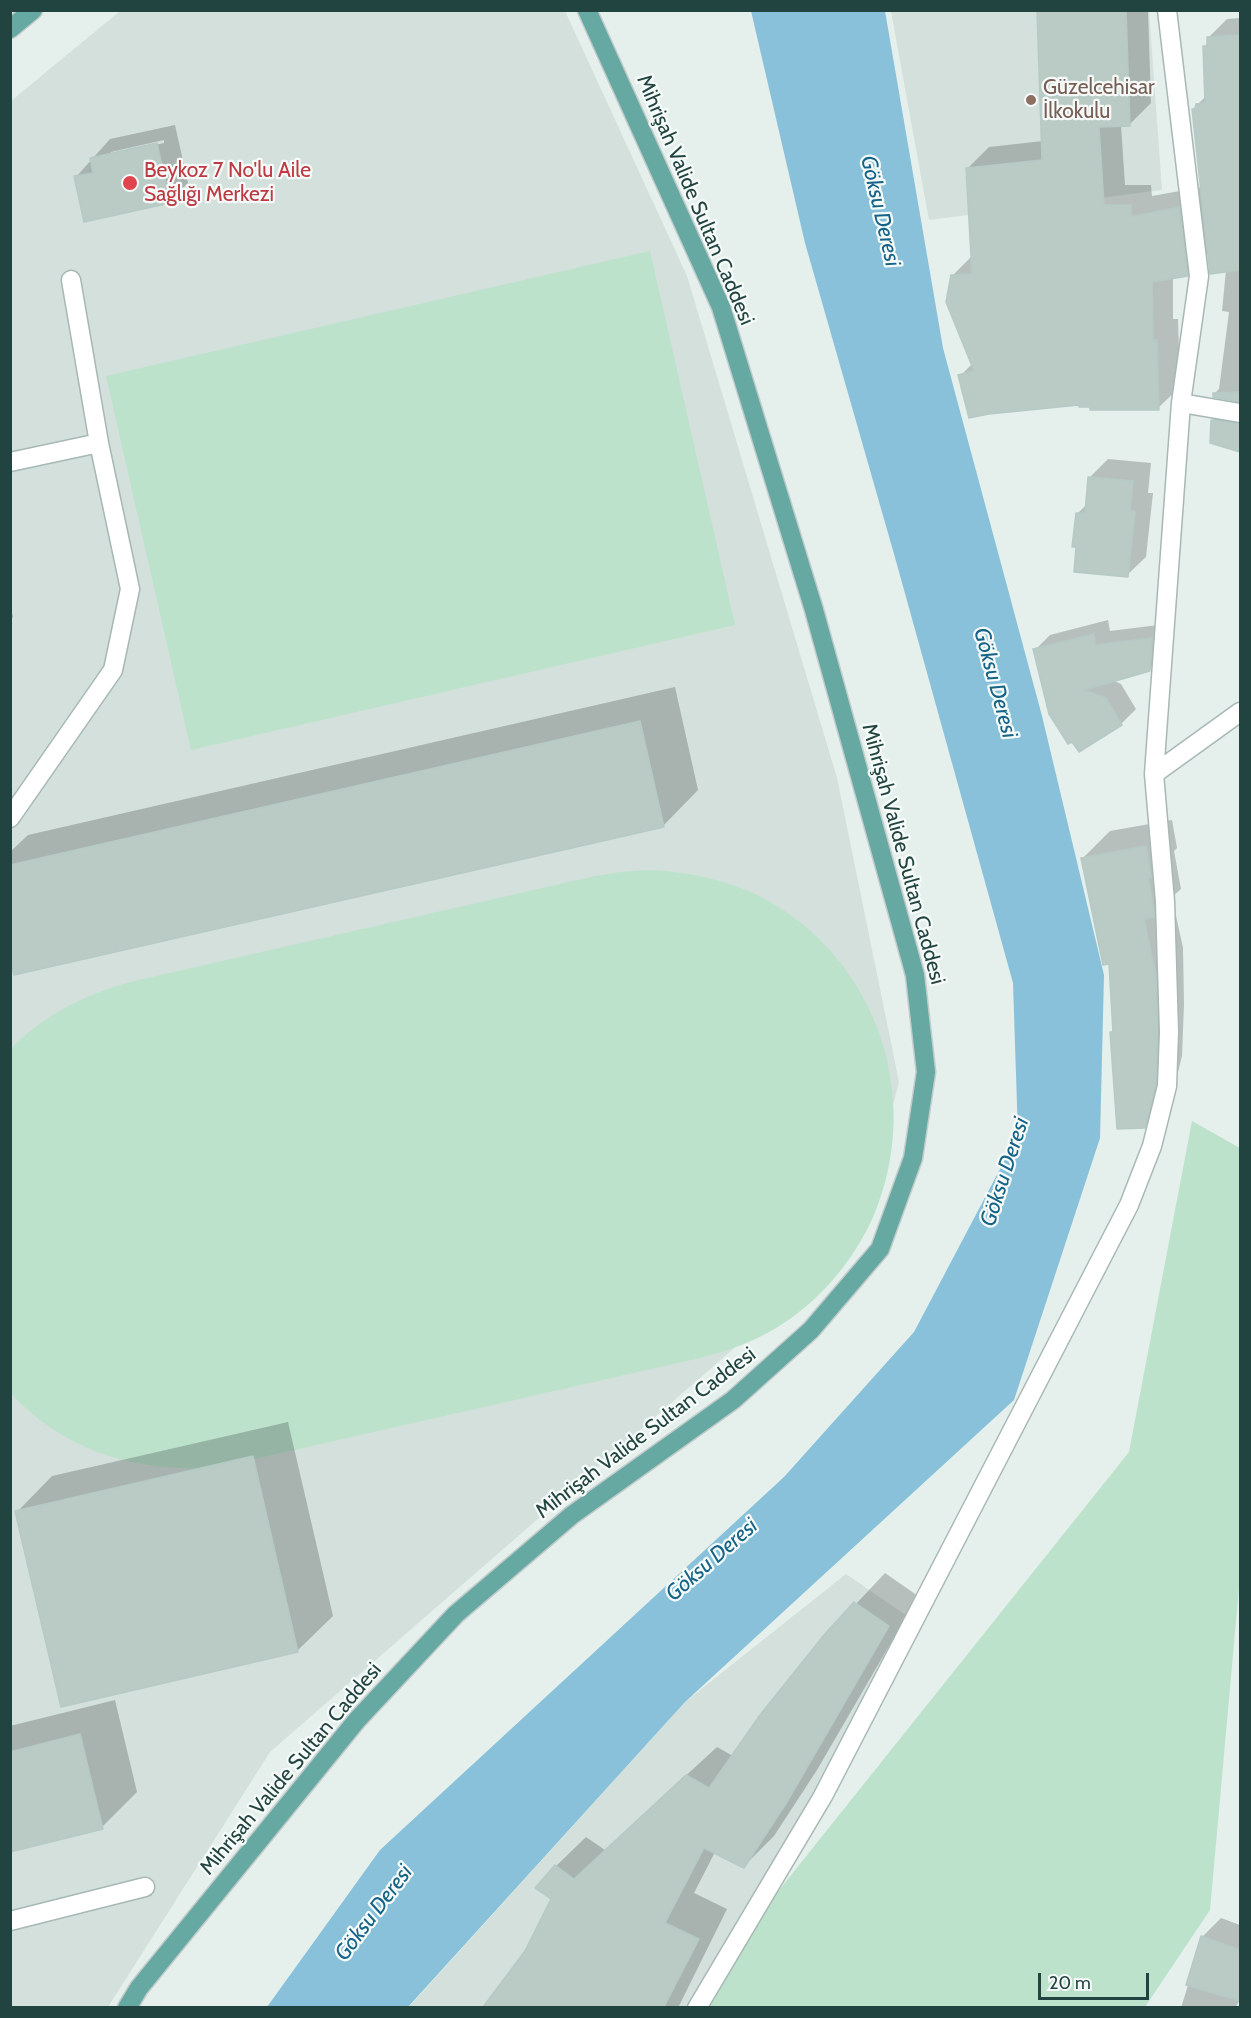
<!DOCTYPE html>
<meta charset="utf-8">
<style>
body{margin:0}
#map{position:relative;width:1251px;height:2018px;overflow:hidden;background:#e5efec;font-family:Cabin,sans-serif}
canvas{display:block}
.frame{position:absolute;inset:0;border:12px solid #224440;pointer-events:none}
.scale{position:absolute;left:1038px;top:1973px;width:111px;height:27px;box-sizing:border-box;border:3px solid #224440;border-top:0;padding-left:8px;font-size:18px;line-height:21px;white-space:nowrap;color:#224440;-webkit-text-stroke:4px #f6fbf9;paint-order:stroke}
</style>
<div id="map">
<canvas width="1251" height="2018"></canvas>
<div class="frame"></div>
<div class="scale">20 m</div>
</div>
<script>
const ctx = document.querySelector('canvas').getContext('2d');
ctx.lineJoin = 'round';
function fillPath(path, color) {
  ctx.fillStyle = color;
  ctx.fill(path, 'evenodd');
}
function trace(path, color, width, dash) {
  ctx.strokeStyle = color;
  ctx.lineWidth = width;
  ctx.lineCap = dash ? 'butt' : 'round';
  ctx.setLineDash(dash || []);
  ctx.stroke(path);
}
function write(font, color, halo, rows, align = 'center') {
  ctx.font = font + ' Cabin,sans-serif';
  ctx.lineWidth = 4.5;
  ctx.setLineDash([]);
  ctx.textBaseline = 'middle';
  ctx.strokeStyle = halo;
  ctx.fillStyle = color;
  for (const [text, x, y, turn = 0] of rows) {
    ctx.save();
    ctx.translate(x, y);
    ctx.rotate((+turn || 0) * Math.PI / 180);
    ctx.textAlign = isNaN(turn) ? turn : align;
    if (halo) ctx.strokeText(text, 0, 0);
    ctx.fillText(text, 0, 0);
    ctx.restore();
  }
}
const built = new Path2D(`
 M 120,11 L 565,11 L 687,276 L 837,778 L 899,1082 L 869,1199 L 755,1330 L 270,1752 L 108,2007 L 11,2008 L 11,101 Z
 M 891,11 L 1149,11 L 1162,190 L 929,220 Z
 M 846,1574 L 910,1618 L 698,2007 L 408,2008 L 685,1702 Z`);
const green = new Path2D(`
 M 650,251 L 735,625 L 191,750 L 106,376 Z
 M 646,870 C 682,871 715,877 748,891 C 872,945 927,1094 873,1217 C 853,1262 818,1303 776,1328 C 753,1342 729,1350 704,1357 L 215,1468 C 135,1472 67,1452 11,1394 L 10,1050 C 43,1015 85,995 130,982 L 595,876 L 620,872 Z
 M 1192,1121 L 1240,1148 L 1240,1577 L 1210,1910 L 1145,2007 L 708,2008 L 752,1924 L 1129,1452 Z`);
const water = new Path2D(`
 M 751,11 L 885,11 L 943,348 L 1042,716 L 1104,975 L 1100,1138 L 1014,1400 L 685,1702 L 408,2007 L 267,2007 L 380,1850 L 784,1477 L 914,1332 L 1018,1135 L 1013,983 L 896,561 L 805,243 Z`);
const shadow = new Path2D(`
 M 1039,10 L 1148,10 L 1151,103 L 1130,124 L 1121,125 L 1125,185 L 1151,185 L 1152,196 L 1202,187 L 1193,109 L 1207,95 L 1204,47 L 1209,42 L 1208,38 L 1227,19 L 1240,18 L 1240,450 L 1211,442 L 1213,420 L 1231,402 L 1240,403 L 1240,400 L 1215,393 L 1219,389 L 1229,312 L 1222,311 L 1226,270 L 1209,253 L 1187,275 L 1173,277 L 1173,319 L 1178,319 L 1180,387 L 1158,408 L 1080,404 L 960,376 L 973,363 L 952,276 L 973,255 L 968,168 L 989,147 L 1043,141 Z
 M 175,125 L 188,183 L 169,202 L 76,177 L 110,139 ZM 164,140 L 164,143 L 111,155 L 111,152 Z
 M 1108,459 L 1151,463 L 1148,493 L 1153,493 L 1146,557 L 1127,575 L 1077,514 L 1087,504 L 1089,478 Z
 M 10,605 L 13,617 L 10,620 Z
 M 1108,620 L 1110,631 L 1166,624 L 1164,654 L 1149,669 L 1112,680 L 1121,684 L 1136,709 L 1121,724 L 1079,750 L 1072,740 L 1068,742 L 1046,706 L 1049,703 L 1035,650 L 1050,635 Z
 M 675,687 L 698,790 L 663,826 L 10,951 L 10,852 L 28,835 Z
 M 1172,820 L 1177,848 L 1174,851 L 1181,889 L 1172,897 L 1183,948 L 1184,1004 L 1182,1056 L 1171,1100 L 1144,1127 L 1111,1032 L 1115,1029 L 1110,962 L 1083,858 L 1110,831 Z
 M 288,1422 L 333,1616 L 297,1651 L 17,1512 L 52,1476 Z
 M 885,1573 L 918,1596 L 817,1770 L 774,1836 L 744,1866 L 715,1852 L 694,1893 L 727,1909 L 678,2008 L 485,2008 L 527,1952 L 553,1898 L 556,1866 L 586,1837 L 605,1850 L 717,1747 L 733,1756 L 826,1636 Z
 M 115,1700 L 137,1792 L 102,1827 L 10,1850 L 10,1726 Z
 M 1221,1918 L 1240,1925 L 1240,2000 L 1235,2008 L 1181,2008 L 1203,1936 Z`);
const building = new Path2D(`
 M 1037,10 L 1126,10 L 1130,126 L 1099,127 L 1104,205 L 1131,205 L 1131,217 L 1179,207 L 1188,276 L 1152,282 L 1153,340 L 1157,340 L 1159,410 L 1090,410 L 1090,407 L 1079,407 L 1079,405 L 989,414 L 969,418 L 958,375 L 974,371 L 946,302 L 951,275 L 972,274 L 966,168 L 1042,160 Z
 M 1239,35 L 1240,270 L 1210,274 L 1192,109 L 1195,109 L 1196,104 L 1205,103 L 1203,46 L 1207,46 L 1207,37 Z
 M 157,143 L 170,203 L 84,222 L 74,176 L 93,173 L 90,158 Z
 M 1240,392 L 1240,402 L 1213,397 L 1213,393 Z
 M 1211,420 L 1240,424 L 1240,452 L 1210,443 Z
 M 1088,477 L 1133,481 L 1130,511 L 1135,511 L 1128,577 L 1074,572 L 1076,547 L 1072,547 L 1076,513 L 1085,513 Z
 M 1094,634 L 1095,645 L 1152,638 L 1150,671 L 1084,690 L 1106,698 L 1122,725 L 1079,752 L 1072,742 L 1068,744 L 1049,714 L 1033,649 Z
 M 640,721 L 664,827 L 14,975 L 10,958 L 10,865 Z
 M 1146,846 L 1151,877 L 1148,878 L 1154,912 L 1154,917 L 1144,919 L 1156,976 L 1158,1032 L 1156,1084 L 1145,1128 L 1117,1129 L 1110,1032 L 1113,1032 L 1109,964 L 1103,965 L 1081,858 Z
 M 253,1456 L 298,1652 L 61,1707 L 15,1511 Z
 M 854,1602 L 889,1626 L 787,1802 L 744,1868 L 704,1848 L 665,1923 L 699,1939 L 664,2007 L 483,2007 L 525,1951 L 551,1899 L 535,1888 L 555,1865 L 574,1879 L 686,1775 L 709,1788 L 760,1715 L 824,1635 Z
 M 80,1734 L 103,1829 L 10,1852 L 10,1752 Z
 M 1201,1936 L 1240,1950 L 1240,2001 L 1186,1985 Z`);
const minor = new Path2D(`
 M 1181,403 L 1240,413
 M 10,462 L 99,443
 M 1154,774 L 1240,712
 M 10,818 L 113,670 L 130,589 L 99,443 L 71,280
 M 10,1921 L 145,1887
 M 697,2008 L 823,1796 L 1129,1205 L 1152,1146 L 1167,1086 L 1169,1032 L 1165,901 L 1154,774 L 1181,403 L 1199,276 L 1167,10`);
const major = new Path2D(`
 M 10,29 L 33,10
 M 127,2008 L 139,1988 L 357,1720 L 456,1614 L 572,1515 L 733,1400 L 811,1330 L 880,1249 L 913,1158 L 926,1072 L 915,975 L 814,610 L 721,307 L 587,10`);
const markers = [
 [1031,100,6,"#8d6e63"],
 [130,183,8,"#e0444e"]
];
const educationNames = [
 ["Güzelcehisar",1043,88],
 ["İlkokulu",1043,112]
];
const healthNames = [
 ["Beykoz 7 No'lu Aile",144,171],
 ["Sağlığı Merkezi",144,195]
];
const streetNames = [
 ["Mihrişah Valide Sultan Caddesi",695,200,67],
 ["Mihrişah Valide Sultan Caddesi",903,854,75],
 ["Mihrişah Valide Sultan Caddesi",646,1433,-37],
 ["Mihrişah Valide Sultan Caddesi",291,1769,-50]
];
const waterNames = [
 ["Göksu Deresi",880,211,77],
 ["Göksu Deresi",995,683,75],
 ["Göksu Deresi",1005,1172,-72],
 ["Göksu Deresi",712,1560,-41],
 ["Göksu Deresi",374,1913,-53]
];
fillPath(built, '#d3e0dc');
fillPath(green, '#bce2cc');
fillPath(water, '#88c1d9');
fillPath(shadow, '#0003');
fillPath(building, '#bacbc6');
trace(building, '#b6cac5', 1.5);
trace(minor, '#a7b8b5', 21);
trace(major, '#c1cbca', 21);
trace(minor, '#fff', 18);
trace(major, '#65a9a2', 18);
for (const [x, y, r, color] of markers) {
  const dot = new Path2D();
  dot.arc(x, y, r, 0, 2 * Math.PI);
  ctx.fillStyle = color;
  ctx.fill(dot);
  trace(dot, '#f6fbf9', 2);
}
write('21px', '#785e54', '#f6fbf9', educationNames, 'left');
write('21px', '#be3a42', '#f6fbf9', healthNames, 'left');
write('21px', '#224440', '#f6fbf9', streetNames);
write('italic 22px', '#156387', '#f6fbf9', waterNames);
</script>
